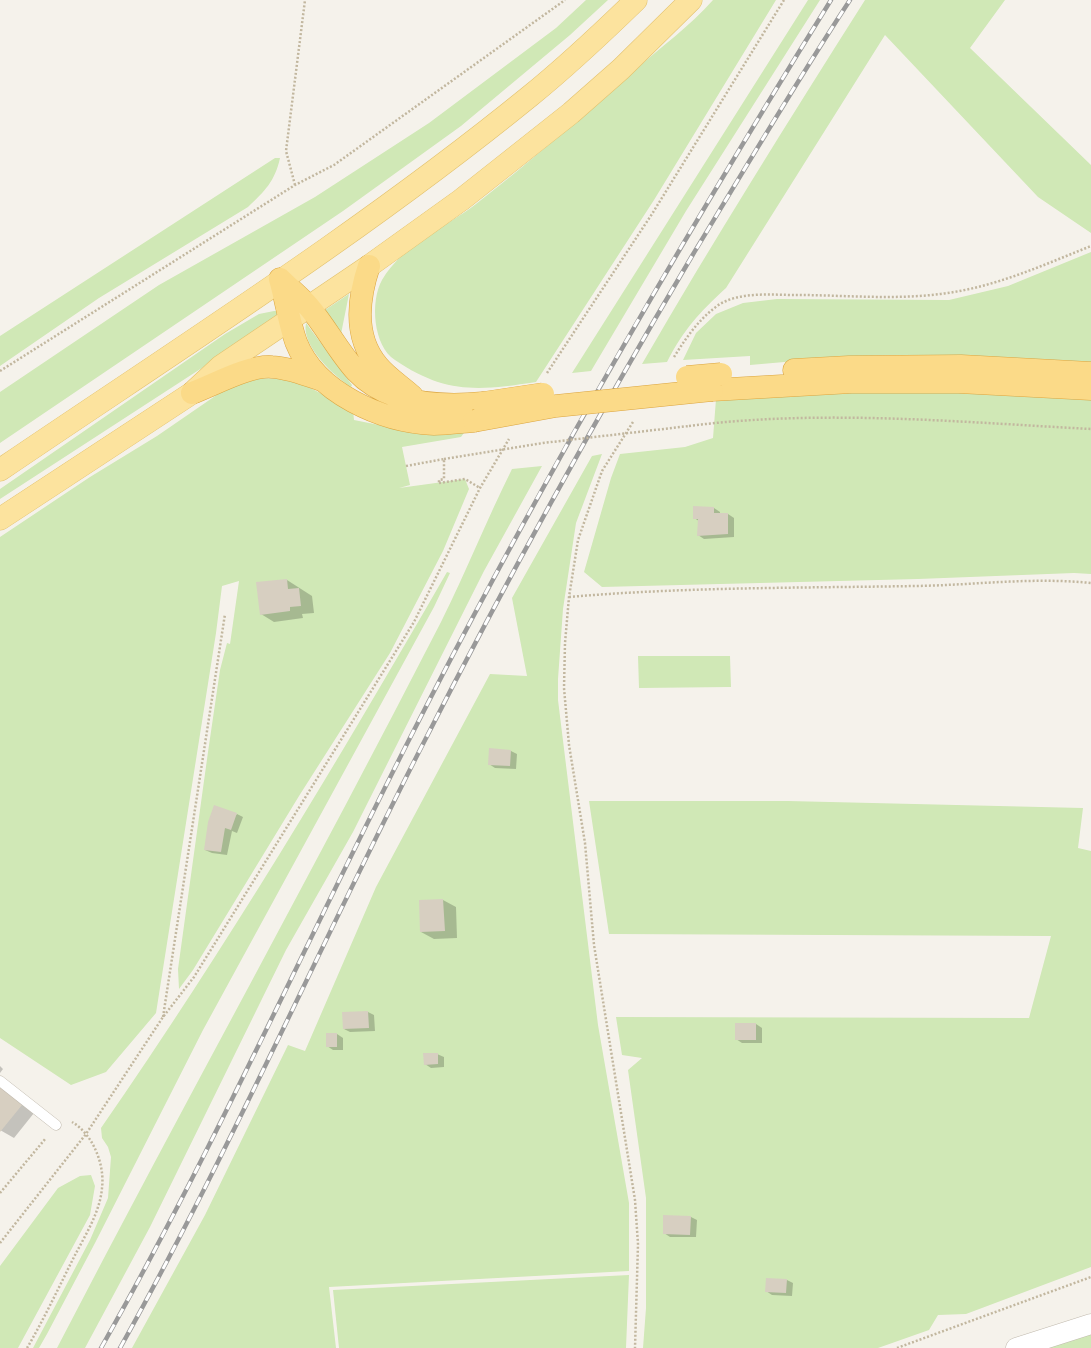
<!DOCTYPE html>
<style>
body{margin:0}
canvas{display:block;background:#f5f2eb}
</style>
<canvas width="1091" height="1348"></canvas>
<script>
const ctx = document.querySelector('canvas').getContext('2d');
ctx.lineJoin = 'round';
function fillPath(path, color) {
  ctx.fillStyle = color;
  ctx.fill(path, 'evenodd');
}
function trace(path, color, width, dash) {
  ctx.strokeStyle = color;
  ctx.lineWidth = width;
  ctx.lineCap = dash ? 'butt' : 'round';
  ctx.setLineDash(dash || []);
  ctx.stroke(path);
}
const green = new Path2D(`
 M 586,0 L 608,0 L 570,35 L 461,126 L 343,211 L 0,443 L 0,392 L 159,285 L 315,197 L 429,123 L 556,28 Z
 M 713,0 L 776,0 L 654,200 L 536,382 C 478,391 445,394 395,360 C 373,346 370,301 382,280 C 403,244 445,228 476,204 C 531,161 583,116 635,70 C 661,47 690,26 713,0 Z
 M 808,0 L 820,0 L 686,211 L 591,371 L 572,373 Z
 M 865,0 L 1005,0 L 970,48 L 1091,165 L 1091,233 L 1038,197 L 885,35 L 726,288 C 699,313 684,329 667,362 L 642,364 C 713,241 789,120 865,0 Z
 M 275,158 L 280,158 C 275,181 265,191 248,207 L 99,298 L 0,366 L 0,336 Z
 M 1091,252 L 1091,364 C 1035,360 979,356 924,355 C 866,354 808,360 750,365 L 750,356 L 683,360 L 696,333 L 716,314 L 743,303 L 777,299 L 949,300 L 1008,286 Z
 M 349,294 L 341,334 L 325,310 Z
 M 274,311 L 277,311 L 279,315 L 245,340 L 0,499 L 0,489 L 225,334 L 259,314 Z
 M 306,323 L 352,385 L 351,387 C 334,376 301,346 306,323 Z
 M 254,378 L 293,379 L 353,410 L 354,420 L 384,426 L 466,430 L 461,437 L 402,447 L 410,485 L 399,488 L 465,479 L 469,489 L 443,551 L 390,653 L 299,796 L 193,970 L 179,989 L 178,969 L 208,752 L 220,670 L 227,643 L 230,644 L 239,581 L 222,586 L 216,633 L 156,1013 L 106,1072 L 71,1085 L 0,1038 L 0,537 L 90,477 L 157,436 L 221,392 Z
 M 937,391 L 1091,399 L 1091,574 L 1074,573 L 918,579 L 602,587 L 584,572 L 611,478 L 620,454 L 685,447 L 713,438 L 716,399 L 817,392 Z
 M 602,454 L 576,523 L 563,609 L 558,679 L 558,700 L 598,1025 L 629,1203 L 629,1271 L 329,1287 L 336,1348 L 132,1348 L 205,1215 L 288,1045 L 305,1051 L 376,887 L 490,674 L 527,676 L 512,598 L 592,456 Z
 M 542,466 L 484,571 L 353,832 L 286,950 L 150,1227 L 85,1348 L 57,1348 C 183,1105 316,866 441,622 C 466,572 487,519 512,469 Z
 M 447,572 L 450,573 L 434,607 L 203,1030 L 95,1243 L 47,1334 L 39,1348 L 33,1348 L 90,1240 L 108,1198 L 111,1157 L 108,1147 L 102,1138 L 101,1128 C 226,948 338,761 447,572 Z
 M 638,656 L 730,656 L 731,687 L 639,688 Z
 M 589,801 L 788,801 L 1083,808 L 1078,848 L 1091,851 L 1091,1267 L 966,1314 L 938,1315 L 929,1330 L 878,1348 L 643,1348 L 646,1308 L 646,1198 L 628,1070 L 642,1058 L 622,1055 L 616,1017 L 1029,1018 L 1051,936 L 609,934 Z
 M 91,1175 L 95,1186 L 90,1215 L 18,1348 L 0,1348 L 0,1266 L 58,1188 L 80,1176 Z
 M 629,1275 L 626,1348 L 339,1348 L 333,1290 Z
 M 1091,1331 L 1091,1348 L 1037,1348 Z`);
const shadow = new Path2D(`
 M 694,507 L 714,508 L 720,512 L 720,514 L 728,514 L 734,518 L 734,537 L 704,539 L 698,535 L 699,521 L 694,518 Z
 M 287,580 L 312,596 L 314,613 L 302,614 L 303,618 L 274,622 L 261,614 Z
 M 490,749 L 511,751 L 517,754 L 516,769 L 495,768 L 489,764 Z
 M 237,814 L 243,817 L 237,833 L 232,831 L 227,855 L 212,853 L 205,850 Z
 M 443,900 L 456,907 L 457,938 L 434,939 L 421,932 Z
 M 368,1012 L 374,1015 L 375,1031 L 350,1032 L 344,1029 Z
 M 736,1024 L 756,1024 L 762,1028 L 762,1043 L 742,1043 L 736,1039 Z
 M 337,1034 L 343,1038 L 343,1050 L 333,1050 L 327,1046 Z
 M 437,1054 L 444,1057 L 444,1067 L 431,1068 L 425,1064 Z
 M 0,1066 L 3,1069 L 0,1073 Z
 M 0,1086 L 34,1113 L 14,1138 L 0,1130 Z
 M 691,1217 L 697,1220 L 696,1237 L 670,1237 L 664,1233 Z
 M 787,1280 L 793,1283 L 792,1296 L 772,1295 L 766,1291 Z`);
const building = new Path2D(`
 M 693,506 L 714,507 L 714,513 L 728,513 L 728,534 L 697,536 L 698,519 L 693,519 Z
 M 287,579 L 288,589 L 299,588 L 301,606 L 290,607 L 290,611 L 260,615 L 256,582 Z
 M 489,748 L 511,750 L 510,766 L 488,765 Z
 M 214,805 L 237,813 L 231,830 L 225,828 L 221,852 L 204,850 L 208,822 Z
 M 443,899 L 445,931 L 420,932 L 419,900 Z
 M 368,1011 L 369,1028 L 343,1029 L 342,1012 Z
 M 735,1023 L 756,1023 L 756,1040 L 735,1040 Z
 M 326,1033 L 337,1033 L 337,1047 L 326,1047 Z
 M 423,1053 L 438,1053 L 438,1064 L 424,1065 Z
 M 0,1087 L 22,1105 L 0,1132 Z
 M 663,1215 L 691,1216 L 690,1235 L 663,1234 Z
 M 766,1278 L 787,1279 L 786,1293 L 765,1292 Z`);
const path = new Path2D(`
 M 295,185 L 286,151 L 305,0
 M 674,357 C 686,338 698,320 717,306 C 738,291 772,295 796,295 C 848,295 902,301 954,292 C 1002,284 1046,264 1091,246
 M 0,371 L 295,185 L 334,165 L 565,0
 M 547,373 L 652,214 L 784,0
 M 633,422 L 602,471 L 578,540 L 569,597 L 565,643 L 564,688 L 569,745 L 585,843 L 594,945 L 635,1200 L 638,1244 L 635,1348
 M 689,426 C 821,409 958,422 1091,429
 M 406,466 L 444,459 L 444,479 L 439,480 L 439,483
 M 439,483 L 465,479 L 480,488
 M 569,597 C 684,587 800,588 916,586 C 976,585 1031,577 1091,583
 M 163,1017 L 225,614
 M 0,1193 L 46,1138
 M 0,1243 L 86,1134 L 163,1017 L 194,977 L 414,622 L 480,488 L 509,439
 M 27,1348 C 44,1319 58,1289 73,1259 C 84,1237 100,1213 102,1188 C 105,1165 93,1134 72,1122
 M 897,1348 L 1091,1277`);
const service = new Path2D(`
 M 0,1081 L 56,1125`);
const minor = new Path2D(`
 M 1016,1348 L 1091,1324`);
const primary = new Path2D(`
 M 0,470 C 178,349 363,232 530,96 C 567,66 602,33 636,0
 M 0,519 L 192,393 L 221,366 L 369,266 L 461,200 L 571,113 L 621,69 L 691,0`);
const trunk = new Path2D(`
 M 369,266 C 358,299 353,337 378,366 C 387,377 401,386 412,396
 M 280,279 C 286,300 289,322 296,342 C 316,393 382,422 434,424 C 447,424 461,422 474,421
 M 280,279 C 290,289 300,297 309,307 C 326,327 338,351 356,371 C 388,405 440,407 483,403
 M 794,370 L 849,367 L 961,366 L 1091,373
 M 712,390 L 851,382 L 959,382 L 1091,389
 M 192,393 C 214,385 249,365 272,367 C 290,368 307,375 324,381`);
const rail = new Path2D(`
 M 101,1348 C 214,1149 307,940 411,736 C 539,484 682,240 831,0
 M 120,1348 C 230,1151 321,943 424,742 C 508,577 598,415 692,256 C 744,170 795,84 850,0`);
const pathBridge = new Path2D(`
 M 444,459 L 543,443 L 689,426`);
const trunkBridge = new Path2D(`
 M 687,377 L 721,374
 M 483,403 L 543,394
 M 474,421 L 556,406 L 712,390`);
fillPath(green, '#d0e8b6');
fillPath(shadow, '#0003');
fillPath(building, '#d7cfc1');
trace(service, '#c1baae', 11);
trace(minor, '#c1baae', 21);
trace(primary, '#e2c16d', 23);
trace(trunk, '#dba540', 23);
trace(path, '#c2b79f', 2.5, [2, 2]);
trace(service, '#fff', 10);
trace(minor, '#fff', 20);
trace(primary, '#fce39e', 22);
trace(trunk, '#fbda88', 22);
trace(rail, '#999', 4.5);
trace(rail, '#fff', 3, [9]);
trace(trunkBridge, '#dba540', 23, []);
trace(pathBridge, '#c2b79f', 2.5, [2, 2]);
trace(trunkBridge, '#fbda88', 22);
</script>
